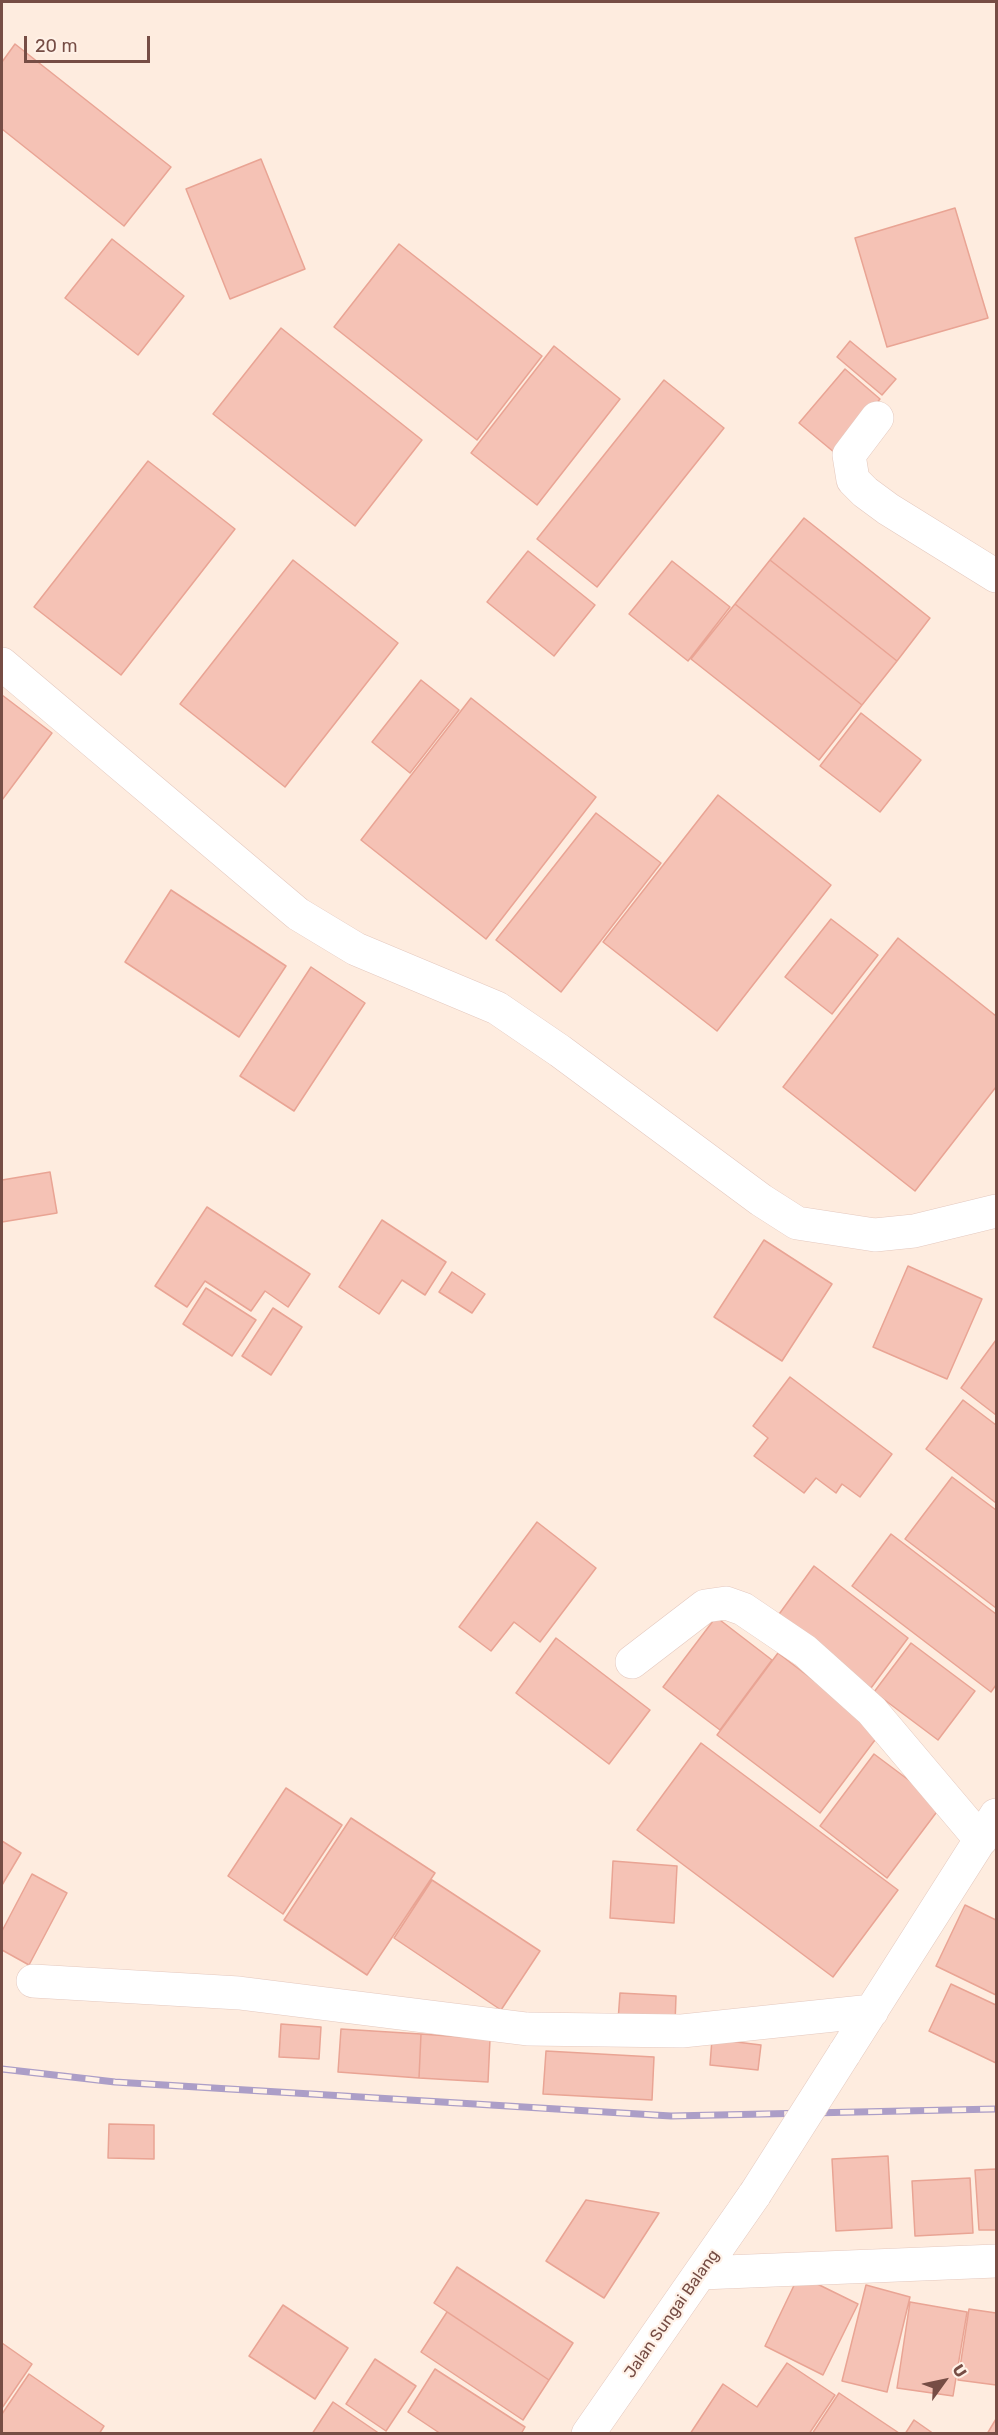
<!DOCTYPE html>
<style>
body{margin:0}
#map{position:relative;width:998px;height:2435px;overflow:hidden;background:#feecdf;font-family:Rubik,sans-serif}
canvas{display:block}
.frame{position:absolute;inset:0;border:3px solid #764d45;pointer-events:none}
.north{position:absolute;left:914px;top:2351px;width:60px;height:60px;-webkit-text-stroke:4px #fff1e7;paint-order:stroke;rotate:57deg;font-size:16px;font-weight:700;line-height:24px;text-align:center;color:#764d45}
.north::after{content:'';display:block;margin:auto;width:21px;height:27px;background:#764d45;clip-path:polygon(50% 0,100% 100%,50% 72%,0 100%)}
.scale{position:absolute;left:24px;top:36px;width:126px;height:27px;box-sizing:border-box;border:3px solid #764d45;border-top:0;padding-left:8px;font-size:18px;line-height:21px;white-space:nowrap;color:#764d45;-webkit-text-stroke:4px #fff1e7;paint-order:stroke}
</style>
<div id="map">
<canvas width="998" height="2435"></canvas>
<div class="frame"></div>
<div class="north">U</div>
<div class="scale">20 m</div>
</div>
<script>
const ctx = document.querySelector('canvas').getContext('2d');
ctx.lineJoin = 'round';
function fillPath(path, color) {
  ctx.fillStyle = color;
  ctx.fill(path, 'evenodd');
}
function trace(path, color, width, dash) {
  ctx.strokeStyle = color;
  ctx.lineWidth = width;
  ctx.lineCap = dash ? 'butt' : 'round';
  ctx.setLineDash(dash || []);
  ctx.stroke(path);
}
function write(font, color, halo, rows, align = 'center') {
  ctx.font = font + ' Rubik,sans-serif';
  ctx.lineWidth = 4.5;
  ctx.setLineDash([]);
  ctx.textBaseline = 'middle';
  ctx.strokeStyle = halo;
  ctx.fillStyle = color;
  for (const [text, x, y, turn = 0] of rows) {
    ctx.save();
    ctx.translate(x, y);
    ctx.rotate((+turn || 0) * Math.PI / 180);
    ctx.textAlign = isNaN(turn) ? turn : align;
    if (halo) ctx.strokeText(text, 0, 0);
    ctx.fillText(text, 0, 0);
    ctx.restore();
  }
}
const building = new Path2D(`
 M 15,44 L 171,167 L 124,226 L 2,129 L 2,62 Z
 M 261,159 L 305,269 L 230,299 L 186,189 Z
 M 955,208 L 988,318 L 887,347 L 855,238 Z
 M 112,239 L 184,296 L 138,355 L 65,298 Z
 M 399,244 L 542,356 L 477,440 L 334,327 Z
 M 281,328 L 422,440 L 355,526 L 213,414 Z
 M 850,341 L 896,379 L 882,395 L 837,357 Z
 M 554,346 L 620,399 L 537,505 L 471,453 Z
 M 845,369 L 880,399 L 835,453 L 799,423 Z
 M 664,380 L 724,428 L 597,587 L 537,539 Z
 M 148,461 L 235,529 L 121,675 L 34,607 Z
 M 804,518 L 930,618 L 897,661 L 770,560 Z
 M 528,551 L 595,605 L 554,656 L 487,602 Z
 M 293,560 L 398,643 L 285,787 L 180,704 Z
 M 770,560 L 897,661 L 862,705 L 735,604 Z
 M 672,561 L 730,607 L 688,661 L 629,614 Z
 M 735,604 L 862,705 L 819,760 L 691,659 Z
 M 421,680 L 459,710 L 410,773 L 372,742 Z
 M 2,695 L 52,733 L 2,800 Z
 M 471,698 L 596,797 L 486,939 L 361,840 Z
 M 861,713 L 921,760 L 880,812 L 820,766 Z
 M 718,795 L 831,885 L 717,1031 L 603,942 Z
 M 596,813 L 661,863 L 561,992 L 496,940 Z
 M 171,890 L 286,966 L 239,1037 L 125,962 Z
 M 831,919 L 878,955 L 832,1014 L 785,977 Z
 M 898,938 L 996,1016 L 996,1087 L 915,1191 L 783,1087 Z
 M 311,967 L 365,1003 L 294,1111 L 240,1076 Z
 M 50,1172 L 57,1213 L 2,1222 L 2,1180 Z
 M 207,1207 L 310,1274 L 288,1307 L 265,1291 L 251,1311 L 205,1281 L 187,1307 L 155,1286 Z
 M 382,1220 L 446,1262 L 425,1295 L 402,1280 L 379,1314 L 339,1287 Z
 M 764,1240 L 832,1284 L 782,1361 L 714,1317 Z
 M 908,1266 L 982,1299 L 947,1379 L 873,1347 Z
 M 452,1272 L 485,1294 L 472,1313 L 439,1292 Z
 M 206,1288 L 256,1320 L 232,1356 L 183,1324 Z
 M 273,1308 L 302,1327 L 271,1375 L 242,1356 Z
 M 996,1340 L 996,1415 L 961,1388 Z
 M 790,1377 L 892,1454 L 860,1497 L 842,1484 L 836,1493 L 816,1478 L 804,1493 L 754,1456 L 768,1438 L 753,1426 Z
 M 963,1400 L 996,1425 L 996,1503 L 926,1449 Z
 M 952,1477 L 996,1510 L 996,1608 L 905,1539 Z
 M 537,1522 L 596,1568 L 540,1642 L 514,1622 L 491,1651 L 459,1627 Z
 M 891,1534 L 996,1614 L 996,1685 L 991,1692 L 852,1586 Z
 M 814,1566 L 908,1638 L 871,1688 L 777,1617 Z
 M 716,1617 L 772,1660 L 720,1730 L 663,1687 Z
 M 556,1638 L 650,1710 L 609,1764 L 516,1693 Z
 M 911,1643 L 975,1691 L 938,1740 L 874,1692 Z
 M 778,1653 L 881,1732 L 820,1813 L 717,1735 Z
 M 701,1743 L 898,1890 L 833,1977 L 637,1830 Z
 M 874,1754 L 942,1805 L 887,1878 L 820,1826 Z
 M 286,1788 L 342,1825 L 283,1914 L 228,1876 Z
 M 351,1818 L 435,1873 L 367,1975 L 284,1920 Z
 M 2,1841 L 21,1853 L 2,1885 Z
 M 613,1861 L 677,1866 L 674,1923 L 610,1918 Z
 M 32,1874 L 67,1893 L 29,1965 L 2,1950 L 2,1931 Z
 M 432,1880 L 540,1951 L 501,2010 L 394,1938 Z
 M 965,1905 L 996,1920 L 996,1995 L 936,1966 Z
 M 951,1984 L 996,2005 L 996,2063 L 929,2031 Z
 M 620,1993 L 676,1996 L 675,2024 L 618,2021 Z
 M 281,2024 L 321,2027 L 319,2059 L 279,2057 Z
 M 341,2029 L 421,2034 L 419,2078 L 338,2072 Z
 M 421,2034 L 490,2039 L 488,2082 L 419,2078 Z
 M 712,2039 L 761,2045 L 758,2070 L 710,2065 Z
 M 546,2051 L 654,2057 L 652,2100 L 543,2094 Z
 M 109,2124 L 154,2125 L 154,2159 L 108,2158 Z
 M 888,2156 L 892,2228 L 836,2231 L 832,2159 Z
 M 996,2169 L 996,2230 L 979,2230 L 975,2170 Z
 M 970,2178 L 973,2233 L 915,2236 L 912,2181 Z
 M 586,2200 L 659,2213 L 604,2298 L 546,2261 Z
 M 457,2267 L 573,2343 L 549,2380 L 434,2303 Z
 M 799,2275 L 858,2304 L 823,2375 L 765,2346 Z
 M 866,2285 L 910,2297 L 887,2392 L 842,2381 Z
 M 910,2302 L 967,2312 L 953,2396 L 897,2388 Z
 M 283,2305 L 348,2348 L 315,2399 L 249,2356 Z
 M 969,2309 L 996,2313 L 996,2385 L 958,2380 Z
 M 447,2312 L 549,2380 L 523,2420 L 421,2352 Z
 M 2,2343 L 32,2364 L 2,2408 Z
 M 375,2359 L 416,2386 L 386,2431 L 346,2404 Z
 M 787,2363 L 835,2395 L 809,2434 L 690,2434 L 723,2384 L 757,2407 Z
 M 435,2369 L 525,2427 L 521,2434 L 441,2434 L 408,2412 Z
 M 29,2374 L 104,2426 L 99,2434 L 2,2434 L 2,2414 Z
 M 839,2393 L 899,2433 L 899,2434 L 812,2434 Z
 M 333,2402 L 380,2434 L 312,2434 Z
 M 996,2419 L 996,2434 L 987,2434 Z
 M 914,2420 L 934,2434 L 905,2434 Z`);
const minor = new Path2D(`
 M 877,418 L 849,455 L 853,480 L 865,492 L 888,509 L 996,576
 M 2,664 L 298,914 L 356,949 L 497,1008 L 560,1051 L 761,1200 L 797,1223 L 875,1235 L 914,1231 L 996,1211
 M 632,1662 L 705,1606 L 726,1603 L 743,1609 L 805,1651 L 872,1711 L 981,1840
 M 33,1981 L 239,1993 L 527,2029 L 682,2031 L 872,2011
 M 844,2054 L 996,1815
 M 701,2273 L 996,2261
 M 588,2434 L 755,2194`);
const rail = new Path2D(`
 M 2,2069 L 115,2082 L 671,2116 L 996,2109`);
const minorBridge = new Path2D(`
 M 755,2194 L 844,2054`);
const streetNames = [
 ["Jalan Sungai Balang",672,2314,-55]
];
fillPath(building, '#f5c2b5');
trace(building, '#e9a494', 1.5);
trace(minor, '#e4c8be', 34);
trace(minor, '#fff', 33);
trace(rail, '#ac9ec7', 7);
trace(rail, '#fff1e7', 4.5, [14]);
trace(minorBridge, '#e4c8be', 34, []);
trace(minorBridge, '#fff', 33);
write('16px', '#764d45', '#fff1e7', streetNames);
</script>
